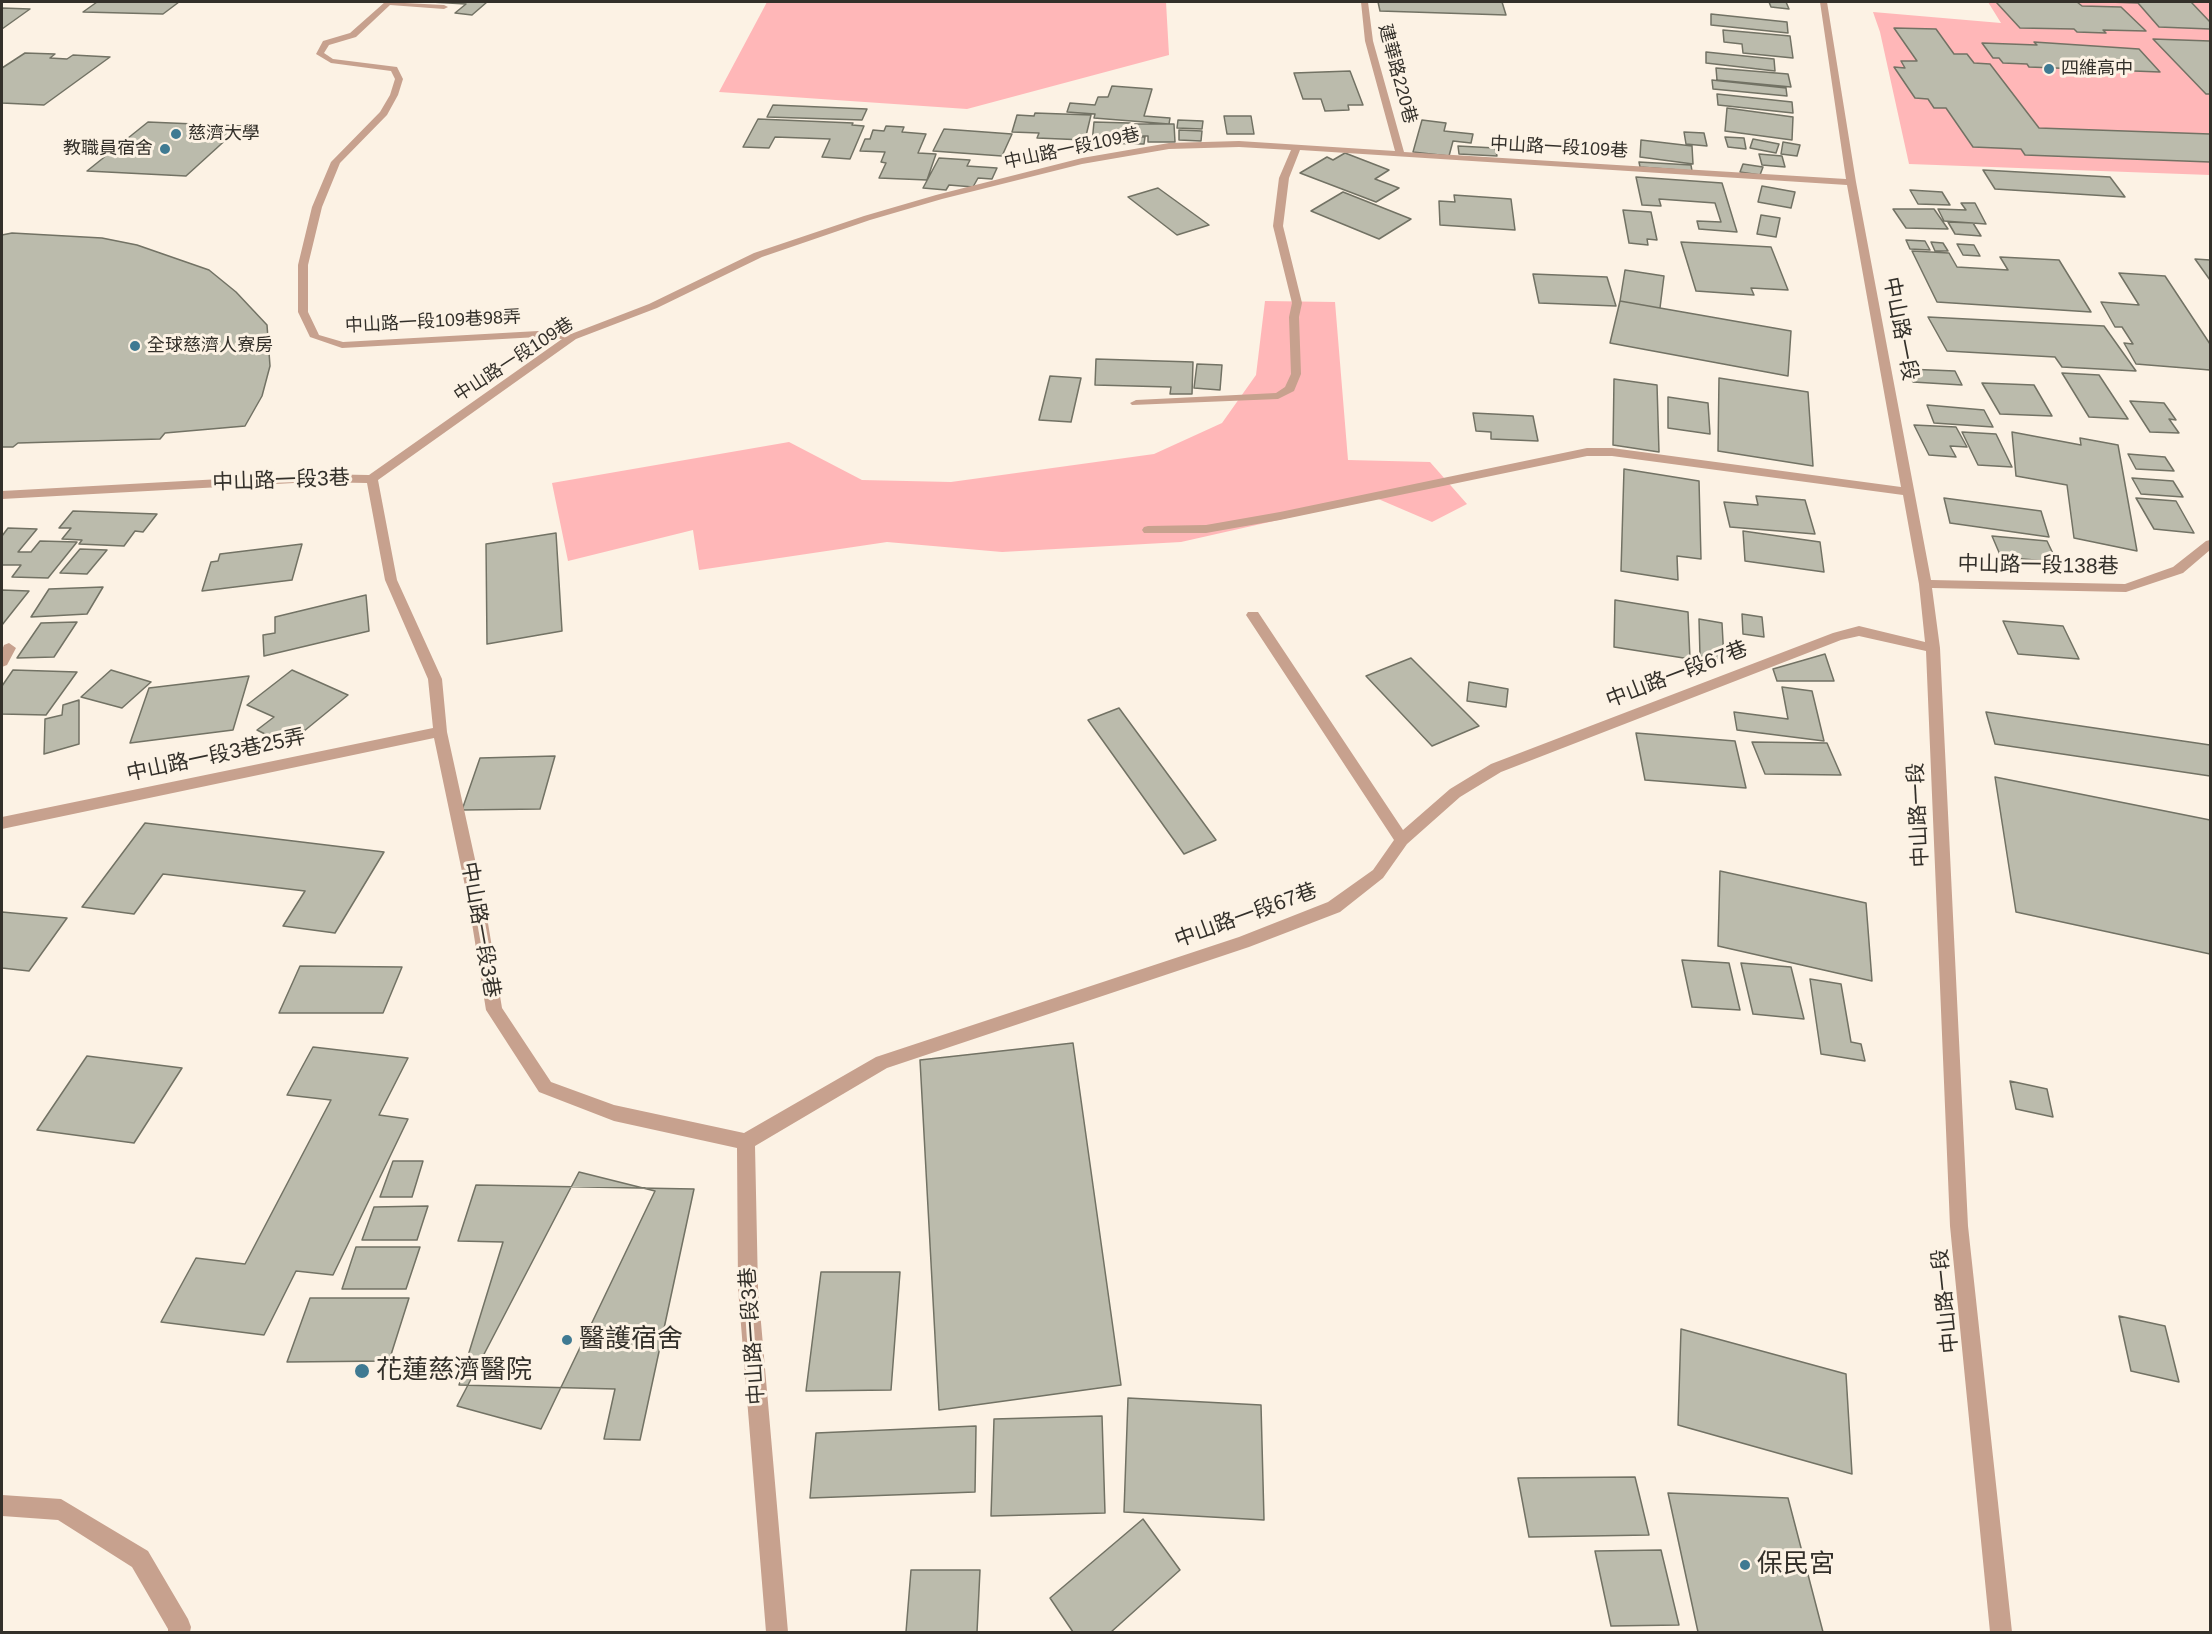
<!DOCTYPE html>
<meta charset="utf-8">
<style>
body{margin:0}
#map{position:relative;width:2212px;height:1634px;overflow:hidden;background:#fcf2e4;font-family:Helvetica,sans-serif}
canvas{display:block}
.frame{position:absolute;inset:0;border:3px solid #33302a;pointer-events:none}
</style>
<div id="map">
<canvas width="2212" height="1634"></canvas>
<div class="frame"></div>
</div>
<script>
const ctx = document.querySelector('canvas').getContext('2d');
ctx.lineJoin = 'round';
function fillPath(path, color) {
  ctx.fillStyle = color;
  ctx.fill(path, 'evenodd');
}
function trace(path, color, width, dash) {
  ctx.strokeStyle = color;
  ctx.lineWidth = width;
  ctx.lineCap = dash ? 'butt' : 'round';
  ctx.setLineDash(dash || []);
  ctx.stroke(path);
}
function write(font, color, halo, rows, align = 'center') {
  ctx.font = font + ' Helvetica,"Noto Sans TC",sans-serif';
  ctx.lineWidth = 6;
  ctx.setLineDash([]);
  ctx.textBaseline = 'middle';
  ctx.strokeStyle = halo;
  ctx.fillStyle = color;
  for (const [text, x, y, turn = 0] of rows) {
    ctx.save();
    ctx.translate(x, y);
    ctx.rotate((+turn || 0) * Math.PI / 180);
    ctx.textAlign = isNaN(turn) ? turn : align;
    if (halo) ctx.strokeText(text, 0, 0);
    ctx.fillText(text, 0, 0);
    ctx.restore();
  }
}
const green = new Path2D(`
 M 767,2 L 1166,2 L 1169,55 L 967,109 L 719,92 Z
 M 1988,2 L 2210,2 L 2210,175 L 1909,164 L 1880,32 L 1873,12 L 2001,23 Z
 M 1265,301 L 1335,302 L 1348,460 L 1430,462 L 1467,504 L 1432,522 L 1376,498 L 1181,542 L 1002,552 L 887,542 L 699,570 L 693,530 L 568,561 L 552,483 L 789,442 L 862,480 L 951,482 L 1154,454 L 1222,423 L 1256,375 Z`);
const building = new Path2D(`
 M 97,2 L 179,2 L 163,14 L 83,12 Z
 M 431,2 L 487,2 L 472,15 L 455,13 L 466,4 Z
 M 1378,2 L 1502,2 L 1506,15 L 1380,11 Z
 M 1769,2 L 1786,2 L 1789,9 L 1771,7 Z
 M 1996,2 L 2077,2 L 2082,6 L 2121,7 L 2146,31 L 2103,30 L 2106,33 L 2077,32 L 2074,29 L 2020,28 Z
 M 2108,2 L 2191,2 L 2210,22 L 2210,29 L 2159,27 L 2138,3 Z
 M 2,8 L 30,9 L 2,29 Z
 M 1711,14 L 1787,22 L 1788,33 L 1711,25 Z
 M 1894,28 L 1936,29 L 1954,54 L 1967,54 L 1974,63 L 1990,64 L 2039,128 L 2210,134 L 2210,162 L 2025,155 L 2021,149 L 1973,147 L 1946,108 L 1934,108 L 1928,99 L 1915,98 L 1894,67 L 1905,68 L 1901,61 L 1917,61 Z
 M 1723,30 L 1790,36 L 1793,58 L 1743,53 L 1742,44 L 1724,42 Z
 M 2153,39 L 2210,41 L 2210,94 L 2206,94 Z
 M 2034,42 L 2139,49 L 2160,72 L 2029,67 L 2027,64 L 2003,63 L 1999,58 L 1993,58 L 1982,43 L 2037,45 Z
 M 1706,52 L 1774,59 L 1775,71 L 1706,63 Z
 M 25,53 L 55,54 L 50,58 L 67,59 L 73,55 L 110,57 L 44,105 L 2,103 L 2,68 Z
 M 1716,68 L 1788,74 L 1791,87 L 1717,80 Z
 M 1350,71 L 1363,105 L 1348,105 L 1349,110 L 1325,111 L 1321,99 L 1303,99 L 1294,73 Z
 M 1712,80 L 1786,88 L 1787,96 L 1713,89 Z
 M 1112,86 L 1152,89 L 1144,116 L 1170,118 L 1169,124 L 1094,118 L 1095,114 L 1067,112 L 1070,103 L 1095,105 L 1098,97 L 1108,97 Z
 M 1717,94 L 1792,102 L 1793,113 L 1718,105 Z
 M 773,105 L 867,109 L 862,120 L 767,117 Z
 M 1727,108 L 1793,117 L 1792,140 L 1725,131 Z
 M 1035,113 L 1091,115 L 1085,140 L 1037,138 L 1039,133 L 1012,132 L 1017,115 L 1034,116 Z
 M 1224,116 L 1251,116 L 1254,134 L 1227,134 Z
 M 758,119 L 853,123 L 852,125 L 864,126 L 850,159 L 822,157 L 830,139 L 775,137 L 769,148 L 743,147 Z
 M 1178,120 L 1203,121 L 1202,129 L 1177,128 Z
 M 1422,120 L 1446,123 L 1444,131 L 1473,134 L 1471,143 L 1453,141 L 1449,156 L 1413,152 Z
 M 148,122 L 241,126 L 186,176 L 87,171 Z
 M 1094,122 L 1130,123 L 1130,137 L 1145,137 L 1144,144 L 1092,143 Z
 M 1132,124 L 1174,124 L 1175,142 L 1148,142 L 1148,136 L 1132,136 Z
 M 886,126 L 904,127 L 902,132 L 926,134 L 918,153 L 936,154 L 927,180 L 879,178 L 886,163 L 881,162 L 885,152 L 860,151 L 865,139 L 870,139 L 873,130 L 884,131 Z
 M 944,129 L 1012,134 L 1002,156 L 933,151 Z
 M 1179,130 L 1202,131 L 1201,141 L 1179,140 Z
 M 1684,132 L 1704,133 L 1707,146 L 1686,144 Z
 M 1725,137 L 1744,138 L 1746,149 L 1728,147 Z
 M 1753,139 L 1779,144 L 1776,153 L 1750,148 Z
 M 1641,140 L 1692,146 L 1693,164 L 1640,157 Z
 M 1783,142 L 1800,145 L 1797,156 L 1781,154 Z
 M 1458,146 L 1495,148 L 1497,156 L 1459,154 Z
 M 1345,153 L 1389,170 L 1375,179 L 1399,188 L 1376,202 L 1300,173 L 1327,157 L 1333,160 Z
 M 1759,154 L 1782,156 L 1785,167 L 1762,165 Z
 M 939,158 L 970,160 L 967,166 L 997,168 L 992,179 L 978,178 L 973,187 L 949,185 L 946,190 L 923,188 Z
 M 1639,162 L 1691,165 L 1692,171 L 1640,167 Z
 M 1743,164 L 1763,167 L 1760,175 L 1740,172 Z
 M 1983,170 L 2110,177 L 2125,197 L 1995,189 Z
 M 1636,177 L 1722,183 L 1737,232 L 1699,229 L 1697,221 L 1721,222 L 1715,203 L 1659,199 L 1661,206 L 1642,205 Z
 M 1762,186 L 1795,192 L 1791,208 L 1758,202 Z
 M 1158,188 L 1209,225 L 1177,235 L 1128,197 Z
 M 1910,190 L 1942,192 L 1950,205 L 1918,204 Z
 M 1343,192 L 1411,219 L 1379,239 L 1311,211 Z
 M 1454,195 L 1511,199 L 1515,230 L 1440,225 L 1439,201 L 1455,202 Z
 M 1961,203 L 1975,203 L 1986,224 L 1944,221 L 1938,209 L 1966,210 Z
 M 1893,209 L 1934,209 L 1948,229 L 1906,228 Z
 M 1623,210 L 1651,212 L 1657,240 L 1647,239 L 1648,245 L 1629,243 Z
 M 1761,215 L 1780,218 L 1776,237 L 1757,234 Z
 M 1948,222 L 1973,223 L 1981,236 L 1955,234 Z
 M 12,233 L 102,238 L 137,245 L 209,270 L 236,292 L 267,325 L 270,366 L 262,396 L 245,426 L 165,433 L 160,439 L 18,443 L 13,447 L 2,447 L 2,235 Z
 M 1906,240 L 1925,241 L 1930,250 L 1910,249 Z
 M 1681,242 L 1771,247 L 1788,290 L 1751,288 L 1754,295 L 1696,291 Z
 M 1931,242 L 1943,243 L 1948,251 L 1935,251 Z
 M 1957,244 L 1974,245 L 1980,256 L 1963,255 Z
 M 1912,251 L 1949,253 L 1957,267 L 2008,270 L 2000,257 L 2059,260 L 2091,312 L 1937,302 Z
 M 2195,259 L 2210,260 L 2210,280 Z
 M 1625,270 L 1664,276 L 1660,308 L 1620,301 Z
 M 2119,273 L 2165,276 L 2210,344 L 2210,370 L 2136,364 L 2124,343 L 2133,344 L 2122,327 L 2115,327 L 2101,302 L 2139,305 Z
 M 1533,274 L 1607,277 L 1616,306 L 1539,303 Z
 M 1620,301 L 1791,331 L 1788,376 L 1610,343 Z
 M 1928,317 L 2104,326 L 2136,371 L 2062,367 L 2055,357 L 1947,351 Z
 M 1096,359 L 1193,362 L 1192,394 L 1170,394 L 1171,387 L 1095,385 Z
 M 1197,364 L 1222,365 L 1220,390 L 1194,388 Z
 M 1906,369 L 1955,371 L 1962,385 L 1913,382 Z
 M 2062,373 L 2099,375 L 2128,419 L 2089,417 Z
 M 1050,376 L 1081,378 L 1071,422 L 1039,420 Z
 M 1719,378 L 1808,392 L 1813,466 L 1718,451 Z
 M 1614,379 L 1657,385 L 1659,452 L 1613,445 Z
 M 1982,383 L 2034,385 L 2052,416 L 2000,414 Z
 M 1668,397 L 1708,403 L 1710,434 L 1668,428 Z
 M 2130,401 L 2164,403 L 2176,420 L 2169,419 L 2179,433 L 2150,432 Z
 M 1927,405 L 1984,410 L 1993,427 L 1934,423 Z
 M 1473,413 L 1533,416 L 1538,441 L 1491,439 L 1491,432 L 1476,431 Z
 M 1914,425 L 1956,427 L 1967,447 L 1950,446 L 1956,457 L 1929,455 Z
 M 1962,432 L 1996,434 L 2012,467 L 1978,465 Z
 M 2012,432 L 2081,445 L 2080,438 L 2118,445 L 2137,551 L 2074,538 L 2067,485 L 2016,476 Z
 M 2128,454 L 2165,457 L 2174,471 L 2136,469 Z
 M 1624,469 L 1699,481 L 1701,559 L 1677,556 L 1678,580 L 1621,571 Z
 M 2132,478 L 2173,481 L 2183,497 L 2141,494 Z
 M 1756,496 L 1805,500 L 1815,534 L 1730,527 L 1724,502 L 1758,505 Z
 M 1944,498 L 2041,511 L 2049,537 L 1950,523 Z
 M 2136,498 L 2176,501 L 2194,533 L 2154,529 Z
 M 73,511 L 157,514 L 143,532 L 135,531 L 124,546 L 79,544 L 82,540 L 62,539 L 71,528 L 59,528 Z
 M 8,528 L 37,529 L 18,552 L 31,552 L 40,541 L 77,542 L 48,578 L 12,577 L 21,565 L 2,565 L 2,536 Z
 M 1743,531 L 1820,542 L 1824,572 L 1745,561 Z
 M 556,533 L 562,631 L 487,644 L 486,544 Z
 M 1992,536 L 2047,541 L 2057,562 L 2001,557 Z
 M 302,544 L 292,580 L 202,591 L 211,562 L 218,561 L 220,554 Z
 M 80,549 L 107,550 L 87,574 L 60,573 Z
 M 103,587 L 87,614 L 31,617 L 49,589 Z
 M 2,590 L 29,591 L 2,625 Z
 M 366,595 L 369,631 L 264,656 L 263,635 L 275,633 L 275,617 Z
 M 1615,600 L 1688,612 L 1690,659 L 1614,647 Z
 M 1742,614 L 1762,617 L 1764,637 L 1743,634 Z
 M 1699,619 L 1722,623 L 1724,660 L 1700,656 Z
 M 2003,621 L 2063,626 L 2079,659 L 2018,654 Z
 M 77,622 L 54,657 L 17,658 L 41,623 Z
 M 1825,654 L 1834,681 L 1777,681 L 1773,669 Z
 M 1411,658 L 1479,726 L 1432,746 L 1366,676 Z
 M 13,670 L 77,672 L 46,715 L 2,714 L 2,686 Z
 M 111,670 L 151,682 L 122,708 L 81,697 Z
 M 292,670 L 348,695 L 287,745 L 257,730 L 274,717 L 247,705 Z
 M 249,676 L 233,730 L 130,743 L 149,688 Z
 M 1469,682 L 1508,689 L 1506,707 L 1467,701 Z
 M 1782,687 L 1812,691 L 1824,741 L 1737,730 L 1734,712 L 1788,719 Z
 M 79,700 L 79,744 L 44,754 L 45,719 L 62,715 L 63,705 Z
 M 1119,708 L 1216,840 L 1184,854 L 1088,720 Z
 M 1986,712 L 2210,745 L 2210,776 L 1995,744 Z
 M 1636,733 L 1735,741 L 1746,788 L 1645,780 Z
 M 1752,742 L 1827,743 L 1841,775 L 1765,774 Z
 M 555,756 L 540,809 L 462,810 L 480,758 Z
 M 1995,777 L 2210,820 L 2210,954 L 2016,912 Z
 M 145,823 L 384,852 L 335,933 L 283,926 L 305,891 L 163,874 L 134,914 L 82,907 Z
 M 1720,871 L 1866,903 L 1872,981 L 1718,946 Z
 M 2,912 L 67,918 L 29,971 L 2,968 Z
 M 1682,960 L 1729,963 L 1740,1010 L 1692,1007 Z
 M 1741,963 L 1791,967 L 1804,1019 L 1753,1014 Z
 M 300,966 L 402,967 L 383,1013 L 279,1013 Z
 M 1810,979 L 1841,984 L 1851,1042 L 1861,1044 L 1865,1061 L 1821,1054 Z
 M 1073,1043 L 1121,1385 L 939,1410 L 920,1060 Z
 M 313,1047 L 408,1058 L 379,1115 L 408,1119 L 333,1275 L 296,1271 L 264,1335 L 161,1322 L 196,1258 L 245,1264 L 331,1100 L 287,1095 Z
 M 87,1056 L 182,1068 L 134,1143 L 37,1130 Z
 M 2010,1081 L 2047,1089 L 2053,1117 L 2016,1109 Z
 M 393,1161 L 423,1161 L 412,1197 L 380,1197 Z
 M 579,1172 L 655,1191 L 541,1429 L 457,1406 Z
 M 476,1185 L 694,1189 L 640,1440 L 604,1439 L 615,1389 L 459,1385 L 503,1242 L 458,1241 Z
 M 428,1206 L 417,1240 L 362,1240 L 374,1207 Z
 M 356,1247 L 420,1247 L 406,1289 L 342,1289 Z
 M 821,1272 L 900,1272 L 891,1390 L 806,1391 Z
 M 310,1298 L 409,1298 L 389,1361 L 287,1362 Z
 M 2119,1316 L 2165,1326 L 2179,1382 L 2131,1371 Z
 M 1681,1329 L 1846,1374 L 1852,1474 L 1678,1425 Z
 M 1128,1398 L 1261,1405 L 1264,1520 L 1124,1512 Z
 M 1102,1416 L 1105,1513 L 991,1516 L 994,1419 Z
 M 976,1426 L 975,1492 L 810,1498 L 816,1433 Z
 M 1635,1477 L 1649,1535 L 1529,1537 L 1518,1478 Z
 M 1668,1493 L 1788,1498 L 1823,1632 L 1698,1632 Z
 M 1143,1519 L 1180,1570 L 1111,1632 L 1073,1632 L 1050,1598 Z
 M 1661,1550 L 1679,1625 L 1611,1626 L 1595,1551 Z
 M 911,1570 L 980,1570 L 977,1632 L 906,1632 Z`);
const minor = new Path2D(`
 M 385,2 L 444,5 L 448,7 L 444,9 L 390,5 L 356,37 L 329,45 L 324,53 L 333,59 L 397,67 L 403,79 L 398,95 L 387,115 L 340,163 L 322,207 L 308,265 L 308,312 L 319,335 L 343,342 L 538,331 L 571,334 L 649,304 L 754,253 L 864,216 L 936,195 L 1082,158 L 1169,143 L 1239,141 L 1395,151 L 1365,41 L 1361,2 L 1368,2 L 1373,41 L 1404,152 L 1846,179 L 1820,2 L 1827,2 L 1856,182 L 1931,580 L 2125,584 L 2173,567 L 2206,541 L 2210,540 L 2210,550 L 2183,573 L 2126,592 L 1932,588 L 1940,648 L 1968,1226 L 2012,1632 L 1990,1632 L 1950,1226 L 1926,651 L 1859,636 L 1841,640 L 1501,772 L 1460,797 L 1407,844 L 1383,878 L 1340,912 L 1249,947 L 887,1068 L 755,1146 L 758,1288 L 788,1632 L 766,1632 L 738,1288 L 737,1148 L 614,1121 L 539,1092 L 486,1010 L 469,905 L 434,738 L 2,829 L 2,817 L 433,728 L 428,679 L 385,580 L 367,483 L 312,482 L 2,499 L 2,491 L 312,474 L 369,475 L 562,339 L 538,337 L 342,348 L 310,337 L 298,312 L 298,265 L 312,207 L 331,162 L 380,112 L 390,95 L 395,79 L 391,71 L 331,63 L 316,54 L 323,41 L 350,33 ZM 1239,147 L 1291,150 L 1279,178 L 1273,226 L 1292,303 L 1289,317 L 1291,374 L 1285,387 L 1276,393 L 1136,400 L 1130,403 L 1132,405 L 1278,399 L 1294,391 L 1301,374 L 1299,317 L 1302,303 L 1283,226 L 1289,178 L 1300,150 L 1847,185 L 1901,487 L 1612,448 L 1587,448 L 1280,512 L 1206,525 L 1148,526 L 1144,527 L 1142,530 L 1144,533 L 1206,533 L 1280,520 L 1587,456 L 1612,456 L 1903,495 L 1919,584 L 1925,642 L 1859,626 L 1833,633 L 1491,764 L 1450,789 L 1403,830 L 1258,612 L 1248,612 L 1246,615 L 1248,618 L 1394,840 L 1373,870 L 1328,902 L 1239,937 L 876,1057 L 744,1133 L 614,1105 L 551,1082 L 502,1008 L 485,905 L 447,732 L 442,679 L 397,580 L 378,480 L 576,339 L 657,308 L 762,257 L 870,220 L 942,199 L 1082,164 L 1169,149 Z
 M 9,643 L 16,648 L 7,665 L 2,667 L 2,650 L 4,645 Z
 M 2,1495 L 61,1499 L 148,1551 L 188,1619 L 191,1627 L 190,1632 L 168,1632 L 168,1629 L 132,1567 L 58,1520 L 2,1516 Z`);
const markers = [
 [2049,69,6,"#3f7a92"],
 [176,134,6,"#3f7a92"],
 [165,149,6,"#3f7a92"],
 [135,346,6,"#3f7a92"],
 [567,1340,6,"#3f7a92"],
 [362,1371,8,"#3f7a92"],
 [1745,1565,6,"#3f7a92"]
];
const farPoinames = [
 ["四維高中",2061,69],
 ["慈濟大學",188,134],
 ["教職員宿舍",153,149,"right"],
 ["全球慈濟人寮房",147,346]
];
const farStreetnames = [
 ["建華路220巷",1397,74,75],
 ["中山路一段109巷",1559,148,3],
 ["中山路一段109巷",1072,149,-12],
 ["中山路一段109巷98弄",433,322,-3],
 ["中山路一段109巷",514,360,-33]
];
const streetNames = [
 ["中山路一段",1900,329,79],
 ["中山路一段3巷",281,481,-2],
 ["中山路一段138巷",2038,566,1],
 ["中山路一段67巷",1677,675,-21],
 ["中山路一段3巷25弄",216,756,-12],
 ["中山路一段",1919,815,-93],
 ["中山路一段67巷",1246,916,-20],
 ["中山路一段3巷",480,930,80],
 ["中山路一段",1946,1301,-96],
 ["中山路一段3巷",753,1336,-94]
];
const nearPoinames = [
 ["醫護宿舍",579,1340],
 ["花蓮慈濟醫院",376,1371],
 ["保民宮",1757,1565]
];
fillPath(green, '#ffb7b8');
fillPath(building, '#bbbbac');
trace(building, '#727264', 1.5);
fillPath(minor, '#c7a18e');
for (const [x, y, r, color] of markers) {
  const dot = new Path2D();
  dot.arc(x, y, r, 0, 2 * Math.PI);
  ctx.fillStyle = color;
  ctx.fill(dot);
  trace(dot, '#fcf2e4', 2);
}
write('18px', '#33302a', '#fcf2e4', farPoinames, 'left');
write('18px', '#33302a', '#fcf2e4', farStreetnames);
write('21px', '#33302a', '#fcf2e4', streetNames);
write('26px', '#33302a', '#fcf2e4', nearPoinames, 'left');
</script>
